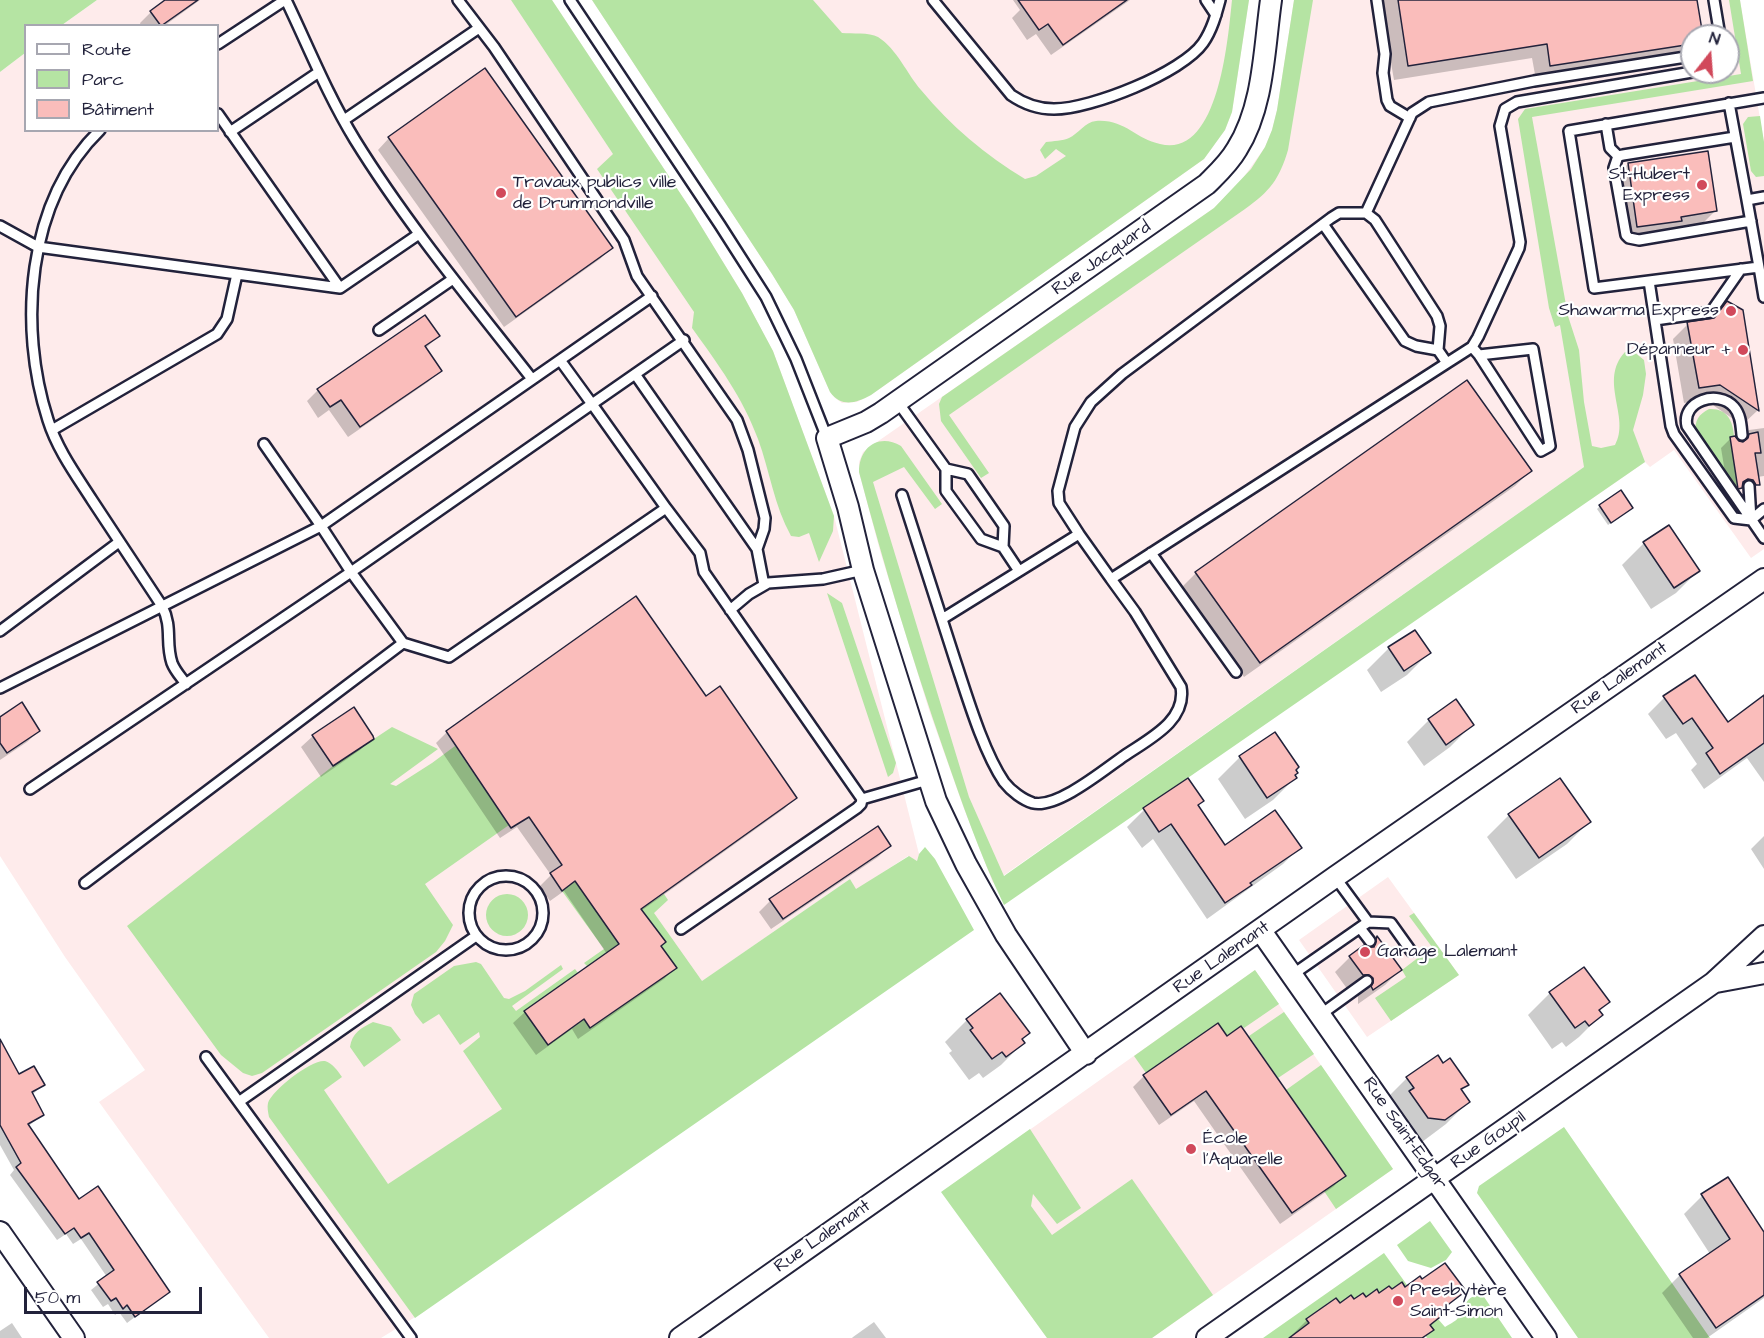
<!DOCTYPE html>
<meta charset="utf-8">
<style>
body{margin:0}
#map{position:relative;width:1764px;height:1338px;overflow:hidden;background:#fff;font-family:"Architects Daughter",sans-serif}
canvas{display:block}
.legend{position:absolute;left:24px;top:24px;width:195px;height:108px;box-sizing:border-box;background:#fff;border:2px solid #a7a7b1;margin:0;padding:8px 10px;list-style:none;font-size:18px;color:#22223b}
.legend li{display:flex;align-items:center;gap:12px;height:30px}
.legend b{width:30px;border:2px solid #a7a7b1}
.north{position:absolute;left:1680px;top:24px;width:60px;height:60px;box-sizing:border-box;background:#fff;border:2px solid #a7a7b1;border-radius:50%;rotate:17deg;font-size:16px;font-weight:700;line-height:24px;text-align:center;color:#22223b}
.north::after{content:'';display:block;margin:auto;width:21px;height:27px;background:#d1495b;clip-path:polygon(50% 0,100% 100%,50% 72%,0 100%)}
.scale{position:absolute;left:24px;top:1287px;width:178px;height:27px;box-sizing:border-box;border:3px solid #22223b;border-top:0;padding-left:8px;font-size:18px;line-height:21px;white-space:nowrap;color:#22223b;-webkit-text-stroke:4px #fff;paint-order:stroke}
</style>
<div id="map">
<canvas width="1764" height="1338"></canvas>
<ul class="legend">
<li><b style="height:8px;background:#fff"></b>Route</li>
<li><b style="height:16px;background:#b5e4a3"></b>Parc</li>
<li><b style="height:16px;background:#fabdbb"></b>Bâtiment</li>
</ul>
<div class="north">N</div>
<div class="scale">50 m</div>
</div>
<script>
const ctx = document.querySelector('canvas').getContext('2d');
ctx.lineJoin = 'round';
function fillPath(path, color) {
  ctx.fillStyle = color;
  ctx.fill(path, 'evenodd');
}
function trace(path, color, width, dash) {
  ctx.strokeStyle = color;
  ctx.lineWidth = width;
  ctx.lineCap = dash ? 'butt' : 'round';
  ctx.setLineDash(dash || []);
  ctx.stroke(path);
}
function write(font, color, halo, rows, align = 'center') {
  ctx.font = font + ' "Architects Daughter",sans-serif';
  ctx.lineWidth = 4.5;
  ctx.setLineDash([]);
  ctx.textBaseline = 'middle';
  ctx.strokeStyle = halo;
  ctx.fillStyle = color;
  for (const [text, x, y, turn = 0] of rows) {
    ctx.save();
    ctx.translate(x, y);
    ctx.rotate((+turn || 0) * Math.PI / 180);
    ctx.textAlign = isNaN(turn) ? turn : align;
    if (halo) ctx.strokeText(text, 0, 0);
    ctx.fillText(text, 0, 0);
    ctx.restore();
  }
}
const built = new Path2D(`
 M 97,0 L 552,0 L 690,208 L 742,293 L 773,351 L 834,516 L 919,854 L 917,861 L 908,856 L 856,890 L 850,879 L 672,1002 L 425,1311 L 381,1338 L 269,1338 L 99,1102 L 145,1070 L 65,957 L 0,856 L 0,72 L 25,53 L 26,130 L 218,130 L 218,26 L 62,25 Z
 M 592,0 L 1249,0 L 1232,112 L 1225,130 L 1204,159 L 871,395 L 857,402 L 842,403 L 835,398 L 830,392 L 794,310 L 772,274 Z
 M 1294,0 L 1740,0 L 1764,142 L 1764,549 L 1751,558 L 1674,450 L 1650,467 L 1645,462 L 1590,500 L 1584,467 L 993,883 L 963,806 L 929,710 L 880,551 L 859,472 L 859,462 L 863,452 L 874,444 L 1214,208 L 1241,181 L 1265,147 L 1272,130 L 1277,110 ZM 1692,36 L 1728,36 L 1728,72 L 1692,72 Z
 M 1388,877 L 1459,975 L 1367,1037 L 1299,940 Z
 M 1255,970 L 1393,1169 L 1152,1338 L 1047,1338 L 942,1192 Z`);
const green = new Path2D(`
 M 0,0 L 97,0 L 62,25 L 26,26 L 25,53 L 0,72 Z
 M 511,0 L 552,0 L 690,208 L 742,293 L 773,351 L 834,516 L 833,531 L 819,562 L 809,533 L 799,537 L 791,536 C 774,505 770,472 758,439 C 743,398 718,364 692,328 L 694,312 L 597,169 L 613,154 Z
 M 592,0 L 813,0 L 842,33 C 852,34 869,32 878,37 C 897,49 907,74 921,90 C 951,126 985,155 1025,179 L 1036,176 L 1066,156 L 1056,149 L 1045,159 L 1040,150 L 1046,142 C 1053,141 1063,141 1069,138 C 1078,134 1085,122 1096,121 C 1125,119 1135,139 1160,144 C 1219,159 1228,38 1232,0 L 1249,0 L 1232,112 L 1225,130 L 1204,159 L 871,395 C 856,403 842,408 830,392 L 794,310 L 772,274 Z
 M 1294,0 L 1313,0 L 1288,150 C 1279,180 1270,191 1245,209 L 949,415 L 989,473 L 981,478 L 941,421 L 939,404 L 942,397 L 1214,208 L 1251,169 L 1265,147 L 1272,130 L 1277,110 Z
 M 1729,0 L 1740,0 L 1753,81 L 1532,117 L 1568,316 L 1579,350 L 1584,402 L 1592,446 L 1601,448 L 1615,445 C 1631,417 1598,381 1625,352 L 1633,351 L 1644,360 L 1646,374 L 1643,395 L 1633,430 L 1645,462 L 1004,905 C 980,855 962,803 944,751 C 912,659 884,566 859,472 C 859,447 879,433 901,446 L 942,504 L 935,509 L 904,467 L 873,482 L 969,797 L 1004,876 L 1584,467 L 1560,325 L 1555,327 L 1549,308 L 1518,119 L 1525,109 L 1741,74 Z
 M 1760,116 L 1764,142 L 1764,176 L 1756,177 L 1751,171 L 1743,124 L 1748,117 Z
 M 1709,409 C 1727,408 1733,421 1734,436 L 1730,437 L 1738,488 L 1735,488 L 1696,432 C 1694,421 1699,414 1709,409 Z
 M 827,593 L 842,603 L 896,763 L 893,773 L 888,777 Z
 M 392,727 L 438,749 L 390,784 L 396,786 L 432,763 L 455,746 L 509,825 L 425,884 L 453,925 L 445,941 L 436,952 L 262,1073 L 252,1076 L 243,1073 L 221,1055 L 127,926 L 333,766 Z
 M 925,847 L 935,859 L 974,930 L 415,1318 L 269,1117 C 268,1112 267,1107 268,1103 C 272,1090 312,1059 325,1061 C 332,1063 338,1071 342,1077 L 324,1090 L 388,1184 L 502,1109 L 463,1051 L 480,1037 L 479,1032 L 460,1045 L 439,1014 L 423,1024 L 415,1014 L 411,1005 L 414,994 L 454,966 L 476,962 L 481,964 L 504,998 L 509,999 L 525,991 L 561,965 L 563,969 L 512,1006 L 516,1011 L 575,969 L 578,973 L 524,1011 L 548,1044 L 584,1019 L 590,1028 L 677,968 L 661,946 L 666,942 L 641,909 L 664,894 L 668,900 L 654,913 L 702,981 L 850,879 L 856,889 L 909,856 L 917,861 L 919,854 Z
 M 575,881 L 619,944 L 588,967 L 584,963 L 604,949 L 562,891 Z
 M486 915a21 21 0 1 1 42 0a21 21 0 1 1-42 0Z
 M 1414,913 L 1459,975 L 1391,1021 L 1375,998 L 1406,977 L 1402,970 L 1432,947 L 1409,916 Z
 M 1255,970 L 1279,1004 L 1244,1028 L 1242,1026 L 1227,1036 L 1218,1023 L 1146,1073 L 1134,1056 Z
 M 1284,1012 L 1314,1054 L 1278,1078 L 1249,1036 Z
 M 373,1022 L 391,1027 L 401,1040 L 364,1067 L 350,1047 C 352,1033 361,1028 373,1022 Z
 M 1321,1065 L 1393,1169 L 1336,1209 L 1324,1191 L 1346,1175 L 1286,1090 Z
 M 1564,1127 L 1710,1338 L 1578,1338 L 1477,1193 L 1479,1186 Z
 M 1030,1129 L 1081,1208 L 1057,1224 L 1033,1194 L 1031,1206 L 1052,1235 L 1132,1179 L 1213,1295 L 1152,1338 L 1047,1338 L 941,1192 Z
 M 1430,1221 L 1452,1252 L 1446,1260 L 1431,1268 L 1408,1261 L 1397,1245 Z
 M 1384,1253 L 1407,1285 L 1405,1287 L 1402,1282 L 1392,1289 L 1389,1286 L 1379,1293 L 1377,1290 L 1366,1297 L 1363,1293 L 1354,1299 L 1351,1295 L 1340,1303 L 1335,1298 L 1306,1319 L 1309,1323 L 1296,1338 L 1263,1338 Z
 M 1482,1294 L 1512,1338 L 1427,1338 L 1425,1335 L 1433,1330 L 1430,1324 L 1438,1319 L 1445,1327 C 1449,1324 1455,1322 1458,1318 C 1468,1305 1462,1298 1482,1294 Z`);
const shadow = new Path2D(`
 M 168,0 L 200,0 L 164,26 L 141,26 L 140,23 L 151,12 Z
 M 1013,0 L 1130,0 L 1051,55 L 1036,34 L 1027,40 L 1012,18 L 1020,10 Z
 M 1380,0 L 1696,0 L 1701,36 L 1692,36 L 1692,51 L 1687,56 L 1536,80 L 1532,58 L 1394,80 Z
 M 485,70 L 611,248 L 600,259 L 504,327 L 378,150 L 389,138 Z
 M 1628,164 L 1715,211 L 1700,226 L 1665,235 L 1623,242 L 1613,179 Z
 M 1727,302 L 1742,311 L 1757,411 L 1742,425 L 1704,399 L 1684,403 L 1673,339 L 1688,324 L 1710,320 Z
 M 438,336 L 425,349 L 440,370 L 428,382 L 348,437 L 329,410 L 318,418 L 307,401 L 318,390 Z
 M 1764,428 L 1764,476 L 1757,477 L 1758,484 L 1749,494 L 1746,494 L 1743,489 L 1739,488 L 1729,497 L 1721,448 L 1731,438 L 1739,444 L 1739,440 L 1749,430 Z
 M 1530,471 L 1515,486 L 1244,677 L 1181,588 L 1196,573 Z
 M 1600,506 L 1628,511 L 1608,525 L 1597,509 Z
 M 1668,527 L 1698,571 L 1676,593 L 1651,609 L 1622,565 L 1644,543 Z
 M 1389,648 L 1429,653 L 1407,675 L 1381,692 L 1367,670 Z
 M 1764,697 L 1764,782 L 1747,758 L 1704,789 L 1691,770 L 1697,764 L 1676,733 L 1666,739 L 1648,714 L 1664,698 L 1728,724 Z
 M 706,698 L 795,798 L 784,809 L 641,911 L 659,947 L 675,968 L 664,979 L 578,1039 L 572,1029 L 536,1055 L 513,1023 L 525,1012 L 607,954 L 564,891 L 550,901 L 540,886 L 551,875 L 517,827 L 500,838 L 436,743 L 447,732 Z
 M 353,709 L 372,738 L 360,750 L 321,777 L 301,747 L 313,736 Z
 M 0,718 L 39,731 L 27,742 L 0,760 Z
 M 1429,720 L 1472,725 L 1450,747 L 1424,766 L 1407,742 Z
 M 1240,757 L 1294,770 L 1295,778 L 1273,800 L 1245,819 L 1218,779 Z
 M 1187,780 L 1196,806 L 1224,847 L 1300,847 L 1283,864 L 1207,919 L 1153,839 L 1142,848 L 1127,827 L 1144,810 Z
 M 1559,780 L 1589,822 L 1567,844 L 1516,879 L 1487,837 L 1509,815 Z
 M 1764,836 L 1764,869 L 1751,849 Z
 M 889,846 L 878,857 L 771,929 L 759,912 L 770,901 Z
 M 1377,938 L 1400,970 L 1385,985 L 1358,1004 L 1358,993 L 1348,990 L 1335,972 L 1350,957 L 1367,948 Z
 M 1550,993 L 1608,1002 L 1599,1012 L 1601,1015 L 1579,1037 L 1566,1047 L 1562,1042 L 1552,1049 L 1528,1015 Z
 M 967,1020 L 1028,1033 L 1021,1040 L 1023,1043 L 1001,1065 L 983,1078 L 979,1073 L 969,1080 L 949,1053 L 952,1051 L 945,1042 Z
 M 1227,1038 L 1344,1176 L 1333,1187 L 1280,1224 L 1194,1101 L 1159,1125 L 1133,1087 L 1144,1076 Z
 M 0,1042 L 19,1076 L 43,1085 L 32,1095 L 43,1115 L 27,1127 L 78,1201 L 168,1292 L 127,1323 L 119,1312 L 115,1315 L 108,1304 L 103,1307 L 91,1290 L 107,1277 L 81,1239 L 73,1244 L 66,1234 L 57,1240 L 10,1175 L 14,1170 L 0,1145 Z
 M 1443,1065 L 1467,1084 L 1461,1091 L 1468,1102 L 1446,1124 L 1422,1142 L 1406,1140 L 1385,1100 L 1407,1078 Z
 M 1702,1196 L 1764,1231 L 1764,1298 L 1707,1338 L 1693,1338 L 1662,1293 L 1680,1275 L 1710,1254 L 1684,1214 Z
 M 1422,1281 L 1464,1291 L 1441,1312 L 1442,1314 L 1430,1327 L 1432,1329 L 1424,1337 L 1425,1338 L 1294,1338 L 1292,1335 L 1307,1320 L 1335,1300 L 1339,1305 L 1405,1289 Z
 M 874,1322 L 886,1338 L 852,1338 L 853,1337 Z
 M 12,1323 L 22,1338 L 0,1338 L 0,1331 Z`);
const building = new Path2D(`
 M 165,0 L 198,0 L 161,26 L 150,11 Z
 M 1018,0 L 1127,0 L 1063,45 L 1048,24 L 1039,30 Z
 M 1398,0 L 1697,0 L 1703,36 L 1692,36 L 1692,44 L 1550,66 L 1547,44 L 1408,66 Z
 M 485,68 L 613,248 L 516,317 L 388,137 Z
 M 1708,151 L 1717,211 L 1681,217 L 1682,221 L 1637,227 L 1628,163 Z
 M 1727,301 L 1743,310 L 1759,411 L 1720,385 L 1699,388 L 1687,322 L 1714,318 Z
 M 425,315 L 440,336 L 425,346 L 442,371 L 360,427 L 341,400 L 330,407 L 317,389 Z
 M 1467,380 L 1532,471 L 1260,663 L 1195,572 Z
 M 1758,432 L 1761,453 L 1755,453 L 1760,485 L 1756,485 L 1753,480 L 1748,479 L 1743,482 L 1742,488 L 1738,489 L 1730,437 L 1735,436 L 1739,441 L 1743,442 L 1748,438 L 1749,434 Z
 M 1621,490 L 1633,508 L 1611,523 L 1599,505 Z
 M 1669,525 L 1700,571 L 1674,588 L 1643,542 Z
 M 636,596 L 706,696 L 720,686 L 797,798 L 641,909 L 666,942 L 661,946 L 677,968 L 590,1028 L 584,1019 L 548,1045 L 524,1011 L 619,944 L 575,881 L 562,891 L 550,873 L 562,865 L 529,817 L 511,828 L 446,731 Z
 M 1415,630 L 1431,653 L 1404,671 L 1388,647 Z
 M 1695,675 L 1728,722 L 1764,695 L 1764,743 L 1720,774 L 1706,753 L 1713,748 L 1692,718 L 1683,724 L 1663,696 Z
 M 1456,699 L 1474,725 L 1446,745 L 1428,719 Z
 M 22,702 L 40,731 L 7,753 L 0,743 L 0,717 Z
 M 354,707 L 373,736 L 374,739 L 333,766 L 312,735 Z
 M 1275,732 L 1299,767 L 1296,770 L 1298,773 L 1295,775 L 1297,778 L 1267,798 L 1239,756 Z
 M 1188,778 L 1204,801 L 1198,805 L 1225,845 L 1275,810 L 1302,848 L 1250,883 L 1252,885 L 1225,903 L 1171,824 L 1159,832 L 1143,808 Z
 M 1560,778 L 1591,822 L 1539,858 L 1508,814 Z
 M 878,826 L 891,846 L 783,919 L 769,899 Z
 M 1377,936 L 1402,970 L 1373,990 L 1371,986 L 1373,983 L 1373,978 L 1369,975 L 1363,975 L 1349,956 L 1364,945 L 1368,947 L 1374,947 Z
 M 1584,967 L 1610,1002 L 1599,1010 L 1603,1015 L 1589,1026 L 1585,1021 L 1575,1028 L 1549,992 Z
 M 1000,993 L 1030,1033 L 1022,1039 L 1025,1043 L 1006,1057 L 1002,1052 L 992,1059 L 970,1030 L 973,1028 L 966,1019 Z
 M 1218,1023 L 1227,1036 L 1241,1026 L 1346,1176 L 1292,1213 L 1206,1091 L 1171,1115 L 1143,1075 Z
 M 0,1039 L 19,1074 L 34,1066 L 45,1085 L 32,1092 L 44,1115 L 28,1124 L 79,1199 L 98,1186 L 170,1292 L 135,1317 L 127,1305 L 123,1309 L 116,1298 L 111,1301 L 97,1282 L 114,1270 L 89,1233 L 81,1238 L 74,1228 L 65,1234 L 16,1167 L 21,1163 L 0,1125 Z
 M 1438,1055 L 1443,1063 L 1450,1058 L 1469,1085 L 1461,1089 L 1470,1102 L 1445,1120 L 1428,1118 L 1409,1091 L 1414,1088 L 1406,1077 Z
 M 1728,1177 L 1764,1232 L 1764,1295 L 1716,1328 L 1679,1274 L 1730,1239 L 1701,1194 Z
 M 1445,1263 L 1466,1291 L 1441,1310 L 1444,1314 L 1430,1325 L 1434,1330 L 1422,1338 L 1289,1338 L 1309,1323 L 1306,1319 L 1336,1298 L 1340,1303 L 1351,1295 L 1354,1299 L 1363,1293 L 1366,1297 L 1377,1289 L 1379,1293 L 1389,1286 L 1392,1289 L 1402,1282 L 1405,1287 L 1420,1276 L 1422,1279 Z`);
const lane = new Path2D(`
 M 286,0 C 309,48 327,94 355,140 C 407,224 471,301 532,379
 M 458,0 L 494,47 L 624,240 L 637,276 L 737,420 L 748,450 L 765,518 L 764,529 L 757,549
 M 570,0 L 720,225 L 766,297 L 796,359 L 827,438
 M 933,0 L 1011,95 C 1024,104 1039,109 1054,109 C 1091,109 1182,73 1203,43 C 1212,30 1216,15 1220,0
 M 1206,0 L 1216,15
 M 1377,0 L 1385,54 L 1383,73 L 1387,100 L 1390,106 L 1410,118
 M 1714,0 L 1720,36
 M 218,44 L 285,0
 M 1729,103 L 1747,200 L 1764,197
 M 218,114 L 340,288 L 419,234
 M 344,120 L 479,28
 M 1606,124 L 1610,148 L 1618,156
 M 100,130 C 26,202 18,327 48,420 C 57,449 76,475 92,500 C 115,535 139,571 162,606 C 173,628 165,642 172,663 C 175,671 181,677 186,684
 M 230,132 L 319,72
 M 1735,137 L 1623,155 L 1618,156 L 1614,168 L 1626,235 L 1629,238 L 1639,240 L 1751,221
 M 1747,200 L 1759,267
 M 1323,224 L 1405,341 L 1416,346 L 1438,350 L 1440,326 L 1437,316 L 1375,220 L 1366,213
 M 0,226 L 38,247 L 340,288
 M 1649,281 L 1594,288 L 1569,131 L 1764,98
 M 1764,297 L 1759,267 L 1649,281 L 1671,426 L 1674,434 L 1734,518 L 1751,520 L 1764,509
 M 1655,320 L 1711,312 L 1741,269
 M 379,330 L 453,279
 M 1472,347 L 1479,355 L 1541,451 L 1550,446 L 1533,349 L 1479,355
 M 560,360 L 652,296
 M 1447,363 L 1472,347 L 1478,337 L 1519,248 L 1520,242 L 1500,126 L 1505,109 L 1517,102 L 1692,72
 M 635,374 L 757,549 L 764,585
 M 897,401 L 946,469 L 946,491 L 981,539 L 1003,547 L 1004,526 L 968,474 L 946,469
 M 52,430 L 217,334 L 227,319 L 237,274
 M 1742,435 C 1741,426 1741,415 1734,407 C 1718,389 1681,401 1687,426 L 1764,538
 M 264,444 L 321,526 L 560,360 L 592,404 L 684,340
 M 1749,486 L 1751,520
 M 902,495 C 920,550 937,605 955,660 C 967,696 983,751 1004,782 C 1011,791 1023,800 1033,803 C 1057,809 1105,769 1124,756 C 1149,739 1187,721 1181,687 L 1135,612 L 1111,579
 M 666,508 L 700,553 L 704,572 L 862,799 L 861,804 L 857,808 L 681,929
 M 1079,534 L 1111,579 L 1447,363 L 1438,350
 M 1003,547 L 1019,571
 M 1151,553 L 1236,672
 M 730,610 L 749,594 L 768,583 L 823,579 L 863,570
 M 942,619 L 1079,534 L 1059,503 L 1058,491 L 1075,427 L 1091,402 L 1122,374 L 1331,218 L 1339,213 L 1366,213 L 1412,113 L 1429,102 L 1534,81 L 1692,56
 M 0,631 L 119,542
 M 0,688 L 321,526 L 351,572 L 592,404 L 666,508 L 449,657 L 403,643
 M 30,789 L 351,572 L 403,643 L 85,883
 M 862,799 L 928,780
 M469 913a37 37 0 1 1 74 0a37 37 0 1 1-74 0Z
 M 1368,922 L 1391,923 L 1411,951
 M 1360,928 L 1370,941
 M 1292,975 L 1368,922 L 1335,877
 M 1320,1015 L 1367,981
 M 206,1057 L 411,1338
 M 240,1101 L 476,936`);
const street = new Path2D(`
 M 1261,931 L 1546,1338
 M 1716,982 L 1764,973
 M 1086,1054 L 1006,935 L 966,864 L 936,801 L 863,570 L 848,507 L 827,438 L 866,422 L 881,413 L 1207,184 C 1218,173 1229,163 1237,149 C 1264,106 1264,49 1271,0
 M 0,1232 L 74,1338
 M 680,1338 L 1335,877 L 1764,579
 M 1207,1338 L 1713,983 L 1764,936`);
const markers = [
 [1702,185,6,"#d1495b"],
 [501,193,6,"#d1495b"],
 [1731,311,6,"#d1495b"],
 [1743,350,6,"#d1495b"],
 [1365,952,6,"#d1495b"],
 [1191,1149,6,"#d1495b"],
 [1398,1301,6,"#d1495b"]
];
const poiNames = [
 ["St-Hubert",1690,175,"right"],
 ["Express",1690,196,"right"],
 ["Travaux publics ville",513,183],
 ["de Drummondville",513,204],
 ["Shawarma Express",1719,311,"right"],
 ["Dépanneur +",1731,350,"right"],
 ["Garage Lalemant",1377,952],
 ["École",1203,1139],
 ["l'Aquarelle",1203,1160],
 ["Presbytère",1410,1291],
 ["Saint-Simon",1410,1312]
];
const streetNames = [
 ["Rue Jacquard",1102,259,-35],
 ["Rue Lalemant",1620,679,-35],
 ["Rue Lalemant",1222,958,-35],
 ["Rue Saint-Edgar",1404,1134,55],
 ["Rue Goupil",1489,1141,-35],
 ["Rue Lalemant",823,1237,-35]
];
fillPath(built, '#feebeb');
fillPath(green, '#b5e4a3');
fillPath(shadow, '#0003');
fillPath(building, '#fabdbb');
trace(building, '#22223b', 1.5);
trace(lane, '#22223b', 14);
trace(street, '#22223b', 24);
trace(lane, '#fff', 9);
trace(street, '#fff', 20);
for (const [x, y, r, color] of markers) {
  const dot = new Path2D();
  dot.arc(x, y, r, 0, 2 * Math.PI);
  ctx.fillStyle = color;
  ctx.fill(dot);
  trace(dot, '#fff', 2);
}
write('18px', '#22223b', '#fff', poiNames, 'left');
write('18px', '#22223b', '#fff', streetNames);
</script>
